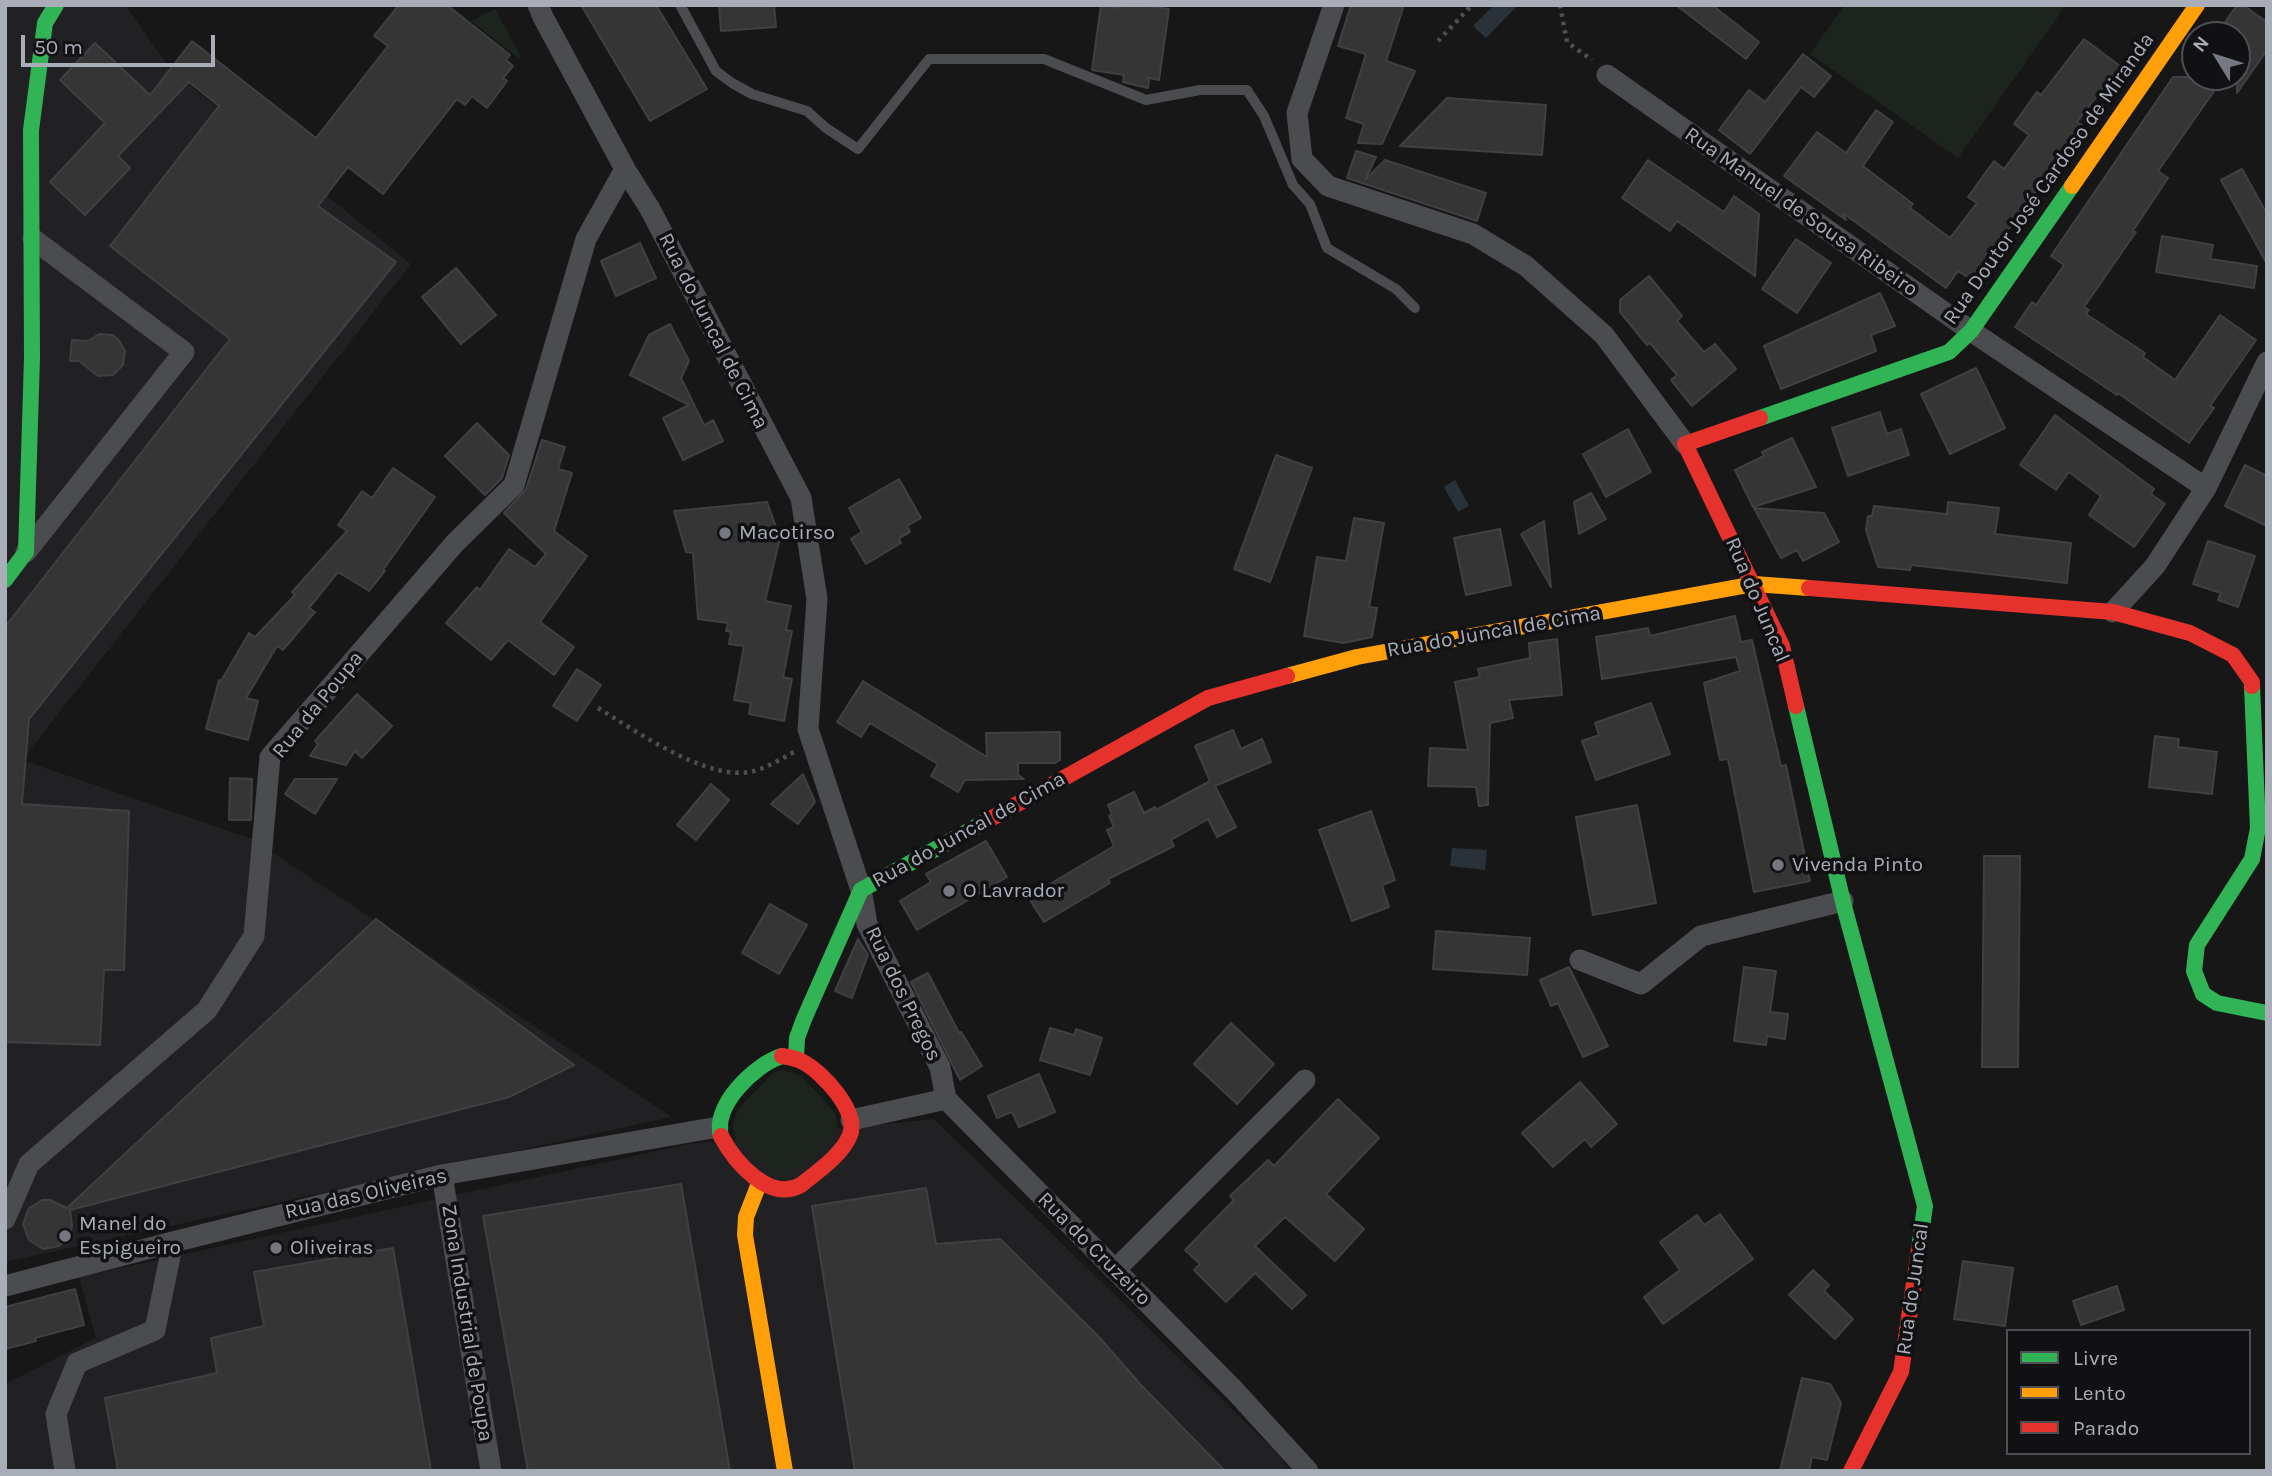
<!DOCTYPE html>
<meta charset="utf-8">
<style>
body{margin:0}
#map{position:relative;width:2272px;height:1476px;overflow:hidden;background:#171717;font-family:Karla,sans-serif}
canvas{display:block}
.frame{position:absolute;inset:0;border:7px solid #a8adb8;pointer-events:none}
.legend{position:absolute;left:2006px;top:1329px;width:245px;height:126px;box-sizing:border-box;background:#111113;border:2px solid #4d4f55;margin:0;padding:9px 12px;list-style:none;font-size:21px;color:#a8adb8}
.legend li{display:flex;align-items:center;gap:14px;height:35px}
.legend b{width:35px;border:2px solid #4d4f55}
.north{position:absolute;left:2181px;top:21px;width:70px;height:70px;box-sizing:border-box;background:#111113;border:2px solid #4d4f55;border-radius:50%;rotate:308deg;font-size:19px;font-weight:700;line-height:28px;text-align:center;color:#a8adb8}
.north::after{content:'';display:block;margin:auto;width:24px;height:32px;background:#757880;clip-path:polygon(50% 0,100% 100%,50% 72%,0 100%)}
.scale{position:absolute;left:21px;top:35px;width:194px;height:32px;box-sizing:border-box;border:4px solid #a8adb8;border-top:0;padding-left:9px;font-size:21px;line-height:24px;white-space:nowrap;color:#a8adb8;-webkit-text-stroke:5px #111113;paint-order:stroke}
</style>
<div id="map">
<canvas width="2272" height="1476"></canvas>
<div class="frame"></div>
<ul class="legend">
<li><b style="height:9px;background:#30b455"></b>Livre</li>
<li><b style="height:9px;background:#ff9f0a"></b>Lento</li>
<li><b style="height:9px;background:#e5322d"></b>Parado</li>
</ul>
<div class="north">N</div>
<div class="scale">50 m</div>
</div>
<script>
const ctx = document.querySelector('canvas').getContext('2d');
ctx.lineJoin = 'round';
function fillPath(path, color) {
  ctx.fillStyle = color;
  ctx.fill(path, 'evenodd');
}
function trace(path, color, width, dash) {
  ctx.strokeStyle = color;
  ctx.lineWidth = width;
  ctx.lineCap = dash ? 'butt' : 'round';
  ctx.setLineDash(dash || []);
  ctx.stroke(path);
}
function write(font, color, halo, rows, align = 'center') {
  ctx.font = font + ' Karla,sans-serif';
  ctx.lineWidth = 7;
  ctx.setLineDash([]);
  ctx.textBaseline = 'middle';
  ctx.strokeStyle = halo;
  ctx.fillStyle = color;
  for (const [text, x, y, turn = 0] of rows) {
    ctx.save();
    ctx.translate(x, y);
    ctx.rotate((+turn || 0) * Math.PI / 180);
    ctx.textAlign = isNaN(turn) ? turn : align;
    if (halo) ctx.strokeText(text, 0, 0);
    ctx.fillText(text, 0, 0);
    ctx.restore();
  }
}
const built = new Path2D(`
 M 5,5 L 125,5 L 171,70 L 411,264 L 22,760 L 252,839 L 672,1117 L 5,1262 Z
 M 934,1119 L 1273,1449 L 1291,1471 L 5,1471 L 5,1384 L 96,1338 L 79,1277 L 689,1144 Z`);
const green = new Path2D(`
 M 1845,5 L 2066,5 L 1958,158 L 1810,54 Z
 M 495,9 L 521,57 L 519,58 L 471,21 Z
 M 783,1070 L 802,1076 L 835,1113 L 838,1131 L 832,1140 L 790,1175 L 779,1175 L 768,1170 L 735,1137 L 732,1126 L 738,1109 L 774,1072 Z`);
const water = new Path2D(`
 M 1494,5 L 1518,5 L 1486,38 L 1473,26 Z
 M 1455,480 L 1469,506 L 1458,512 L 1444,487 Z
 M 1452,848 L 1487,850 L 1485,870 L 1450,866 Z`);
const building = new Path2D(`
 M 399,5 L 447,5 L 510,55 L 506,60 L 513,66 L 503,78 L 507,81 L 487,108 L 472,96 L 465,105 L 457,99 L 383,194 L 348,167 L 318,206 L 396,262 L 29,719 L 22,804 L 129,811 L 124,970 L 104,970 L 100,1045 L 5,1042 L 5,627 L 230,339 L 110,246 L 219,106 L 189,82 L 118,156 L 130,168 L 85,215 L 50,182 L 105,123 L 60,80 L 95,43 L 150,95 L 192,41 L 316,138 L 388,46 L 374,36 Z
 M 581,5 L 656,5 L 707,89 L 650,121 Z
 M 719,5 L 774,5 L 776,27 L 721,31 Z
 M 1101,5 L 1120,8 L 1120,5 L 1140,5 L 1169,9 L 1159,80 L 1149,78 L 1148,88 L 1123,82 L 1124,75 L 1092,70 Z
 M 1351,5 L 1404,5 L 1386,61 L 1415,71 L 1382,144 L 1358,143 L 1364,124 L 1346,118 L 1366,54 L 1338,46 Z
 M 1676,5 L 1712,5 L 1759,42 L 1746,59 Z
 M 2237,5 L 2243,5 L 2267,22 L 2267,50 L 2237,93 L 2237,35 L 2216,35 Z
 M 2084,39 L 2120,66 L 2077,122 L 2083,126 L 1972,280 L 1958,271 L 1946,288 L 1843,213 L 1846,220 L 1784,176 L 1817,132 L 1846,153 L 1876,110 L 1893,122 L 1863,166 L 1913,204 L 1910,208 L 1950,238 L 1977,203 L 1968,197 L 1994,161 L 2004,169 L 2029,135 L 2014,124 L 2037,92 L 2041,95 Z
 M 1803,54 L 1831,76 L 1814,97 L 1801,87 L 1750,154 L 1719,130 L 1749,90 L 1765,102 Z
 M 2173,77 L 2224,77 L 2158,171 L 2168,178 L 2132,232 L 2136,232 L 2084,307 L 2089,310 L 2086,314 L 2145,353 L 2143,357 L 2175,380 L 2220,315 L 2256,340 L 2210,406 L 2214,408 L 2189,443 L 2118,393 L 2117,395 L 2015,327 L 2032,302 L 2036,305 L 2064,265 L 2051,256 Z
 M 1447,98 L 1546,105 L 1542,155 L 1400,146 Z
 M 1356,151 L 1376,157 L 1365,180 L 1385,160 L 1486,193 L 1477,221 L 1347,178 Z
 M 1648,160 L 1724,212 L 1734,196 L 1759,214 L 1755,276 L 1677,221 L 1670,231 L 1622,198 Z
 M 2242,169 L 2267,214 L 2267,264 L 2221,180 Z
 M 2162,236 L 2213,245 L 2210,259 L 2257,266 L 2254,288 L 2156,272 Z
 M 1796,239 L 1831,263 L 1797,313 L 1762,289 Z
 M 640,243 L 656,278 L 616,296 L 601,261 Z
 M 456,268 L 496,315 L 461,344 L 422,297 Z
 M 1649,276 L 1682,316 L 1677,321 L 1704,352 L 1715,344 L 1736,369 L 1692,406 L 1671,380 L 1677,375 L 1650,343 L 1647,345 L 1620,312 L 1620,300 Z
 M 1880,293 L 1895,326 L 1871,335 L 1876,351 L 1781,389 L 1764,346 Z
 M 670,324 L 689,361 L 681,378 L 704,425 L 713,420 L 723,441 L 683,460 L 663,418 L 689,405 L 630,375 L 649,335 Z
 M 99,334 L 112,335 L 118,339 L 125,351 L 123,365 L 113,375 L 98,376 L 79,361 L 70,361 L 72,340 L 88,341 Z
 M 1976,368 L 2005,428 L 1950,454 L 1921,394 Z
 M 1880,412 L 1887,434 L 1901,429 L 1909,455 L 1848,476 L 1832,428 Z
 M 2055,415 L 2154,489 L 2151,494 L 2165,504 L 2134,547 L 2089,515 L 2101,496 L 2069,472 L 2056,490 L 2020,465 Z
 M 477,423 L 509,455 L 502,478 L 485,495 L 445,456 Z
 M 1628,429 L 1651,472 L 1606,497 L 1583,454 Z
 M 1792,438 L 1816,487 L 1753,507 L 1735,470 L 1764,456 L 1762,452 Z
 M 542,440 L 565,447 L 558,469 L 572,473 L 554,531 L 587,556 L 540,622 L 574,647 L 554,675 L 508,640 L 491,660 L 446,623 L 477,587 L 480,590 L 509,549 L 535,567 L 546,554 L 504,513 L 526,489 Z
 M 1276,455 L 1312,468 L 1270,582 L 1234,569 Z
 M 2245,465 L 2267,476 L 2267,526 L 2225,506 Z
 M 393,468 L 435,497 L 383,570 L 385,571 L 369,591 L 338,572 L 309,608 L 315,612 L 283,650 L 277,646 L 246,698 L 258,701 L 248,740 L 206,729 L 219,680 L 221,681 L 249,633 L 255,637 L 295,595 L 292,592 L 347,531 L 338,525 L 362,491 L 372,498 Z
 M 899,479 L 921,518 L 907,526 L 910,532 L 899,538 L 901,543 L 866,564 L 851,539 L 862,532 L 849,508 Z
 M 1591,493 L 1606,519 L 1579,534 L 1574,502 Z
 M 767,502 L 780,538 L 765,601 L 791,606 L 786,630 L 792,631 L 783,677 L 792,679 L 784,721 L 749,714 L 751,703 L 734,700 L 744,646 L 729,644 L 731,632 L 726,631 L 728,623 L 698,619 L 693,553 L 686,552 L 674,511 Z
 M 1948,502 L 1999,508 L 1995,534 L 2071,543 L 2067,583 L 1911,565 L 1910,570 L 1878,567 L 1866,530 L 1868,516 L 1872,516 L 1874,506 L 1947,514 Z
 M 1754,508 L 1824,513 L 1839,542 L 1803,561 L 1797,550 L 1781,558 Z
 M 1354,518 L 1384,523 L 1369,607 L 1377,608 L 1372,637 L 1343,643 L 1304,636 L 1317,557 L 1346,561 Z
 M 1544,521 L 1551,587 L 1521,534 Z
 M 1500,529 L 1511,585 L 1466,595 L 1454,538 Z
 M 2208,541 L 2255,556 L 2238,607 L 2218,600 L 2221,593 L 2193,584 Z
 M 1735,616 L 1741,642 L 1752,640 L 1781,766 L 1786,765 L 1810,881 L 1754,892 L 1728,759 L 1720,760 L 1704,683 L 1740,671 L 1736,657 L 1602,679 L 1596,637 L 1648,628 L 1650,636 Z
 M 1557,639 L 1562,695 L 1509,700 L 1513,718 L 1490,723 L 1488,805 L 1479,806 L 1476,787 L 1428,786 L 1430,748 L 1468,750 L 1455,682 L 1480,677 L 1478,669 L 1530,658 L 1529,643 Z
 M 577,669 L 601,685 L 577,721 L 553,706 Z
 M 863,681 L 987,757 L 986,733 L 1060,732 L 1060,760 L 1055,763 L 1018,763 L 1018,775 L 1024,779 L 965,780 L 958,792 L 931,776 L 938,764 L 870,723 L 861,737 L 837,722 Z
 M 357,694 L 392,726 L 362,758 L 355,751 L 346,765 L 310,756 L 318,744 L 315,741 Z
 M 1651,703 L 1670,754 L 1596,780 L 1582,741 L 1599,735 L 1595,723 Z
 M 1233,730 L 1241,749 L 1262,739 L 1271,762 L 1215,786 L 1236,827 L 1217,837 L 1208,819 L 1171,840 L 1174,846 L 1108,879 L 1110,883 L 1044,922 L 1028,897 L 1114,846 L 1107,830 L 1114,827 L 1109,816 L 1112,814 L 1108,805 L 1134,792 L 1144,813 L 1155,807 L 1156,810 L 1210,781 L 1195,746 Z
 M 2155,736 L 2179,739 L 2178,747 L 2217,752 L 2212,794 L 2149,787 Z
 M 803,774 L 815,802 L 798,824 L 771,804 Z
 M 230,778 L 252,779 L 251,820 L 229,820 Z
 M 295,779 L 337,779 L 315,814 L 285,794 Z
 M 711,784 L 729,800 L 696,840 L 677,825 Z
 M 1637,805 L 1656,903 L 1593,915 L 1576,817 Z
 M 1371,811 L 1395,880 L 1382,885 L 1389,907 L 1352,921 L 1319,830 Z
 M 986,841 L 1007,877 L 917,930 L 900,901 L 931,882 L 926,874 Z
 M 1984,856 L 2020,856 L 2018,1067 L 1982,1067 Z
 M 770,904 L 807,925 L 779,974 L 742,953 Z
 M 376,919 L 574,1065 L 509,1097 L 70,1210 L 72,1226 L 70,1234 L 59,1246 L 43,1249 L 29,1240 L 23,1224 L 29,1208 L 42,1200 L 50,1200 L 67,1208 Z
 M 1436,931 L 1530,938 L 1527,975 L 1433,969 Z
 M 858,939 L 868,955 L 852,998 L 835,991 Z
 M 1569,967 L 1608,1046 L 1583,1057 L 1558,1003 L 1551,1006 L 1540,980 Z
 M 1744,967 L 1776,971 L 1770,1012 L 1788,1014 L 1785,1039 L 1767,1036 L 1766,1045 L 1734,1041 Z
 M 928,973 L 959,1033 L 961,1032 L 982,1066 L 960,1080 L 911,982 Z
 M 1231,1023 L 1274,1064 L 1237,1104 L 1194,1064 Z
 M 1050,1028 L 1074,1035 L 1076,1029 L 1102,1038 L 1090,1075 L 1040,1060 Z
 M 1039,1074 L 1055,1112 L 1019,1127 L 1012,1112 L 997,1118 L 988,1096 Z
 M 1580,1082 L 1617,1124 L 1591,1147 L 1585,1139 L 1553,1167 L 1522,1133 Z
 M 1338,1099 L 1379,1138 L 1326,1194 L 1364,1229 L 1335,1261 L 1285,1217 L 1255,1246 L 1306,1295 L 1292,1309 L 1255,1273 L 1226,1302 L 1194,1270 L 1200,1264 L 1185,1250 L 1234,1200 L 1230,1196 L 1268,1160 L 1274,1166 Z
 M 681,1184 L 730,1471 L 528,1471 L 483,1216 Z
 M 926,1188 L 936,1244 L 1000,1239 L 1099,1337 L 1141,1385 L 1225,1471 L 855,1471 L 812,1206 Z
 M 1720,1214 L 1753,1259 L 1663,1324 L 1644,1297 L 1680,1270 L 1660,1242 L 1697,1215 L 1704,1225 Z
 M 393,1248 L 431,1471 L 118,1471 L 105,1398 L 217,1373 L 211,1338 L 264,1326 L 254,1272 Z
 M 1963,1261 L 2013,1268 L 2005,1326 L 1954,1319 Z
 M 1813,1270 L 1829,1285 L 1824,1291 L 1853,1319 L 1835,1339 L 1789,1295 Z
 M 2117,1286 L 2124,1310 L 2081,1325 L 2073,1301 Z
 M 75,1289 L 84,1325 L 35,1338 L 36,1341 L 5,1349 L 5,1307 Z
 M 1802,1378 L 1830,1384 L 1841,1403 L 1827,1460 L 1812,1457 L 1809,1471 L 1780,1471 Z`);
const path = new Path2D(`
 M 1560,5 L 1567,42 L 1592,60
 M 1438,41 L 1472,5
 M 598,708 C 636,731 709,783 754,771 C 768,767 781,759 794,752`);
const lane = new Path2D(`
 M 680,5 L 716,71 L 732,83 L 752,94 L 807,111 L 826,128 L 858,149 L 929,59 L 1044,59 L 1146,100 L 1200,90 L 1247,90 L 1264,116 L 1293,185 L 1310,204 L 1327,248 L 1396,289 L 1415,308`);
const street = new Path2D(`
 M 538,5 L 543,17 L 625,169 L 650,209 L 801,498 L 817,599 L 808,729 L 861,890 L 867,924 L 940,1067 L 946,1099
 M 1334,5 L 1297,113 L 1302,159 L 1328,186 L 1473,234 L 1526,266 L 1604,335 L 1685,444
 M 1607,75 L 1971,331 L 2206,488
 M 26,552 L 184,352 L 33,239
 M 2113,612 L 2155,566 L 2206,488 L 2267,362
 M 1580,960 L 1641,984 L 1701,936 L 1843,901
 M 851,1120 L 946,1099 L 1235,1391 L 1308,1471
 M 442,1175 L 491,1471
 M 5,1219 L 29,1164 L 207,1010 L 254,936 L 270,757 L 455,543 L 514,485 L 586,239 L 625,169
 M 1115,1270 L 1305,1080
 M 5,1286 L 173,1242 L 442,1175 L 718,1127
 M 65,1471 L 56,1414 L 77,1363 L 155,1330 L 173,1242`);
const fast = new Path2D(`
 M 1760,418 L 1949,352 L 1971,331 L 2072,186
 M 5,580 L 26,552 L 32,358 L 31,130 L 45,23 L 56,5
 M 2252,686 L 2258,828 L 2252,859 L 2197,945 L 2194,971 L 2203,994 L 2217,1003 L 2267,1013
 M 1796,706 L 1844,906 L 1925,1206 L 1919,1249
 M 796,1058 L 797,1038 L 804,1019 L 861,890 L 983,823
 M 721,1136 C 712,1106 755,1064 782,1056`);
const slow = new Path2D(`
 M 2072,186 L 2197,5
 M 1287,676 L 1357,657 L 1754,584 L 1809,588
 M 760,1181 L 746,1217 L 745,1235 L 785,1471`);
const jam = new Path2D(`
 M 1760,418 L 1685,444 L 1782,646 L 1796,706
 M 1809,588 L 2113,612 L 2190,633 L 2233,655 L 2252,682 L 2252,686
 M 983,823 L 1208,698 L 1287,676
 M 721,1136 C 734,1161 769,1203 801,1185 C 817,1172 842,1155 850,1135 C 859,1111 822,1072 803,1062 C 796,1058 789,1057 782,1056
 M 1851,1471 L 1901,1372 L 1919,1249`);
const markers = [
 [725,533,7,"#757880"],
 [1778,865,7,"#757880"],
 [949,891,7,"#757880"],
 [65,1236,7,"#757880"],
 [276,1248,7,"#757880"]
];
const streetNames = [
 ["Rua Doutor José Cardoso de Miranda",2049,179,-55],
 ["Rua Manuel de Sousa Ribeiro",1801,212,35],
 ["Rua do Juncal de Cima",713,331,63],
 ["Rua do Juncal",1757,600,67],
 ["Rua do Juncal de Cima",1494,632,-10],
 ["Rua da Poupa",318,705,-51],
 ["Rua do Juncal de Cima",969,830,-29],
 ["Rua dos Pregos",903,994,64],
 ["Rua das Oliveiras",366,1194,-13],
 ["Rua do Cruzeiro",1094,1249,45],
 ["Rua do Juncal",1913,1289,-82],
 ["Zona Industrial de Poupa",467,1323,81]
];
const poiNames = [
 ["Macotirso",739,533],
 ["Vivenda Pinto",1792,865],
 ["O Lavrador",963,891],
 ["Manel do",79,1224],
 ["Espigueiro",79,1248],
 ["Oliveiras",290,1248]
];
fillPath(built, '#212123');
fillPath(green, '#1d241e');
fillPath(water, '#2a3239');
fillPath(building, '#353536');
trace(building, '#3f4043', 2);
trace(path, '#4d4e52', 4.5, [3.5, 5]);
trace(lane, '#4b4c50', 10);
trace(street, '#4b4c50', 21);
trace(fast, '#30b455', 16);
trace(slow, '#ff9f0a', 16);
trace(jam, '#e5322d', 16);
for (const [x, y, r, color] of markers) {
  const dot = new Path2D();
  dot.arc(x, y, r, 0, 2 * Math.PI);
  ctx.fillStyle = color;
  ctx.fill(dot);
  trace(dot, '#111113', 2.5);
}
write('21px', '#a8adb8', '#111113', streetNames);
write('21px', '#a8adb8', '#111113', poiNames, 'left');
</script>
